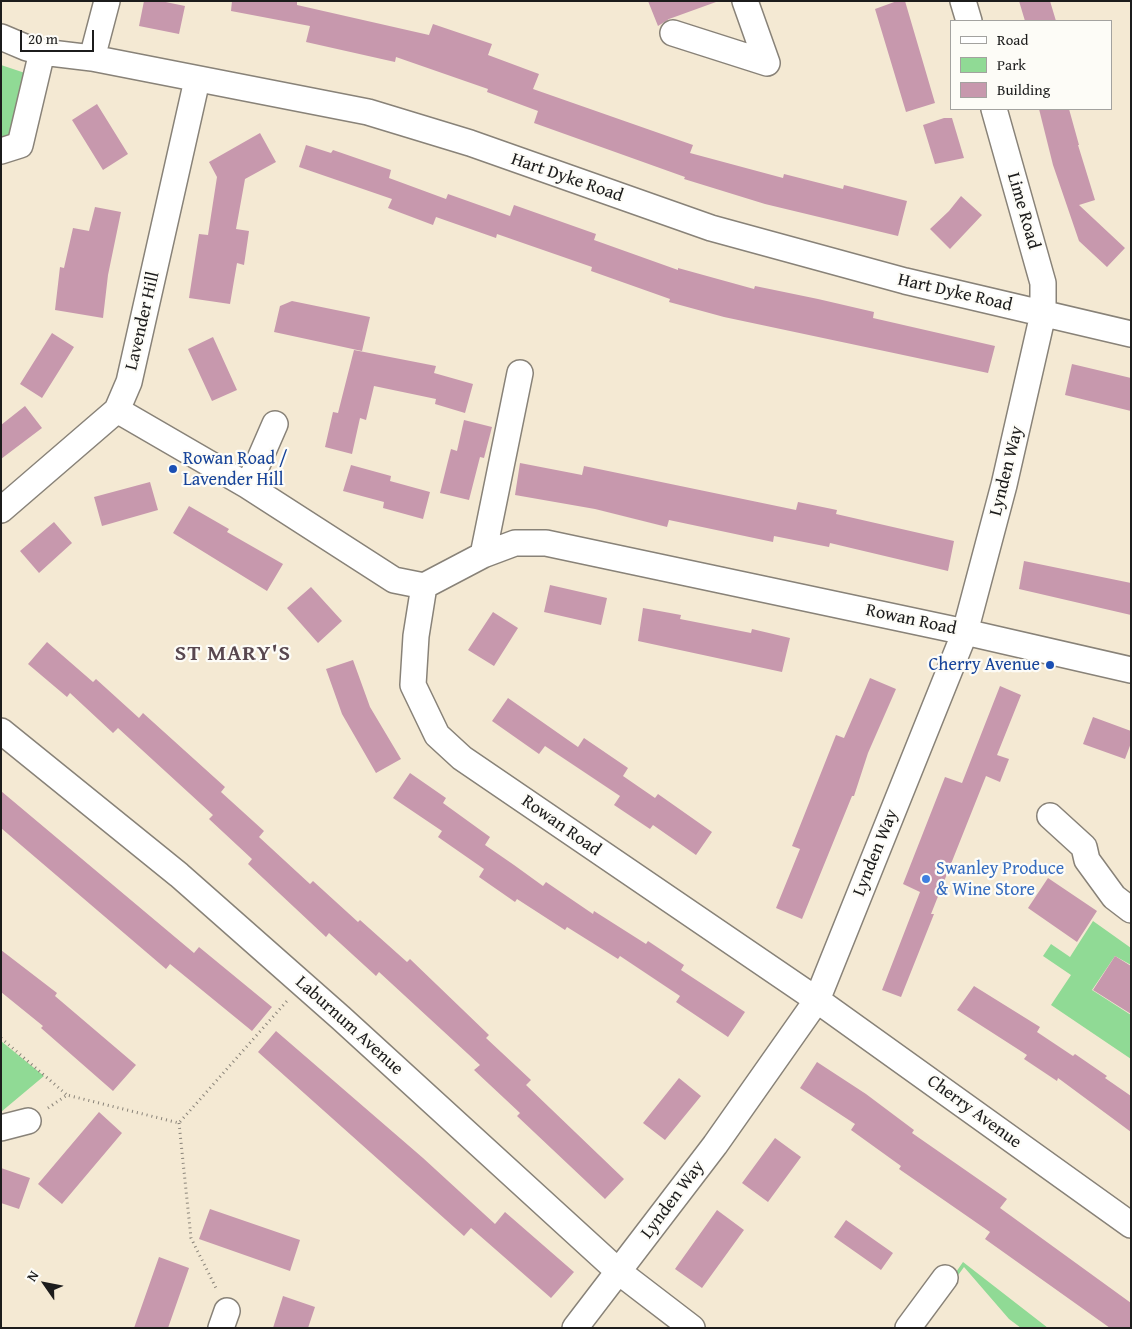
<!DOCTYPE html>
<style>
body{margin:0}
#map{position:relative;width:1132px;height:1329px;overflow:hidden;background:#f4e9d3;font-family:"Gentium Book Plus",serif}
canvas{display:block}
.frame{position:absolute;inset:0;border:2px solid #1c1c1c;pointer-events:none}
.legend{position:absolute;left:950px;top:20px;width:162px;height:90px;box-sizing:border-box;background:#fdfcf7;border:1px solid #a3a29f;margin:0;padding:6px 9px;list-style:none;font-size:15px;color:#1c1c1c}
.legend li{display:flex;align-items:center;gap:10px;height:25px}
.legend b{width:25px;border:1px solid #a3a29f}
.north{position:absolute;left:20px;top:1259px;width:50px;height:50px;-webkit-text-stroke:4px #fdfcf7;paint-order:stroke;rotate:303deg;font-size:14px;font-weight:700;line-height:20px;text-align:center;color:#1c1c1c}
.north::after{content:'';display:block;margin:auto;width:18px;height:22px;background:#1c1c1c;clip-path:polygon(50% 0,100% 100%,50% 72%,0 100%)}
.scale{position:absolute;left:20px;top:30px;width:74px;height:22px;box-sizing:border-box;border:2px solid #1c1c1c;border-top:0;padding-left:6px;font-size:15px;line-height:18px;white-space:nowrap;color:#1c1c1c;-webkit-text-stroke:4px #fdfcf7;paint-order:stroke}
</style>
<div id="map">
<canvas width="1132" height="1329"></canvas>
<div class="frame"></div>
<ul class="legend">
<li><b style="height:6px;background:#fff"></b>Road</li>
<li><b style="height:14px;background:#90da95"></b>Park</li>
<li><b style="height:14px;background:#c798ad"></b>Building</li>
</ul>
<div class="north">N</div>
<div class="scale">20 m</div>
</div>
<script>
const ctx = document.querySelector('canvas').getContext('2d');
ctx.lineJoin = 'round';
function fillPath(path, color) {
  ctx.fillStyle = color;
  ctx.fill(path, 'evenodd');
}
function trace(path, color, width, dash) {
  ctx.strokeStyle = color;
  ctx.lineWidth = width;
  ctx.lineCap = dash ? 'butt' : 'round';
  ctx.setLineDash(dash || []);
  ctx.stroke(path);
}
function write(font, color, halo, rows, align = 'center') {
  ctx.font = font + ' "Gentium Book Plus",serif';
  ctx.lineWidth = 4.5;
  ctx.setLineDash([]);
  ctx.textBaseline = 'middle';
  ctx.strokeStyle = halo;
  ctx.fillStyle = color;
  for (const [text, x, y, turn = 0] of rows) {
    ctx.save();
    ctx.translate(x, y);
    ctx.rotate((+turn || 0) * Math.PI / 180);
    ctx.textAlign = isNaN(turn) ? turn : align;
    if (halo) ctx.strokeText(text, 0, 0);
    ctx.fillText(text, 0, 0);
    ctx.restore();
  }
}
const green = new Path2D(`
 M 1,65 L 25,73 L 10,138 L 1,144 Z
 M 1093,921 L 1131,948 L 1131,965 L 1115,956 L 1092,990 L 1131,1015 L 1131,1059 L 1051,1005 L 1071,975 L 1043,956 L 1051,944 L 1070,957 Z
 M 1,1041 L 44,1076 L 1,1112 Z
 M 963,1262 L 1048,1328 L 1021,1328 L 1009,1319 L 964,1267 L 920,1328 L 917,1328 Z`);
const building = new Path2D(`
 M 144,1 L 161,1 L 185,6 L 179,34 L 139,26 Z
 M 232,1 L 297,1 L 297,5 L 429,35 L 433,24 L 492,44 L 488,55 L 539,74 L 533,89 L 693,145 L 690,153 L 783,178 L 784,174 L 843,189 L 844,185 L 907,201 L 898,236 L 765,204 L 684,179 L 685,177 L 534,123 L 538,111 L 487,92 L 488,89 L 396,57 L 395,62 L 306,42 L 310,26 L 231,11 Z
 M 648,1 L 716,1 L 716,2 L 669,19 L 658,26 Z
 M 897,1 L 905,1 L 935,103 L 906,112 L 875,9 Z
 M 1019,1 L 1050,1 L 1056,21 L 1025,21 Z
 M 97,104 L 128,154 L 103,170 L 72,120 Z
 M 1039,109 L 1069,109 L 1079,145 L 1078,145 L 1095,200 L 1079,205 L 1125,248 L 1107,267 L 1079,241 L 1053,165 Z
 M 944,118 L 952,118 L 964,158 L 935,164 L 923,125 Z
 M 260,133 L 276,162 L 245,179 L 236,229 L 249,231 L 244,265 L 237,263 L 230,304 L 189,298 L 199,234 L 208,235 L 217,177 L 209,162 Z
 M 306,145 L 331,153 L 333,150 L 391,170 L 389,178 L 446,199 L 448,194 L 510,216 L 514,205 L 596,234 L 594,240 L 678,270 L 678,268 L 754,289 L 755,286 L 818,299 L 874,312 L 873,318 L 995,346 L 988,373 L 724,317 L 669,302 L 670,299 L 591,271 L 592,267 L 497,234 L 496,238 L 436,217 L 433,225 L 388,208 L 392,199 L 299,167 Z
 M 961,196 L 982,215 L 950,249 L 930,229 L 949,211 Z
 M 95,207 L 121,212 L 108,275 L 103,318 L 55,310 L 60,267 L 64,268 L 73,228 L 89,231 Z
 M 292,301 L 370,317 L 362,351 L 274,332 L 280,306 Z
 M 52,333 L 74,347 L 42,398 L 20,384 Z
 M 213,337 L 237,390 L 212,401 L 188,349 Z
 M 354,350 L 436,366 L 434,373 L 473,384 L 465,413 L 435,404 L 436,399 L 374,386 L 366,420 L 360,418 L 352,454 L 325,447 L 333,412 L 338,413 Z
 M 1072,364 L 1131,378 L 1131,411 L 1065,395 Z
 M 25,406 L 42,428 L 1,459 L 1,425 Z
 M 464,420 L 492,427 L 484,458 L 480,457 L 469,500 L 440,493 L 451,449 L 457,451 Z
 M 520,463 L 582,475 L 584,466 L 796,510 L 798,502 L 837,510 L 836,514 L 954,541 L 948,571 L 830,543 L 829,547 L 774,536 L 773,542 L 669,520 L 667,527 L 595,509 L 515,495 Z
 M 351,465 L 391,476 L 390,481 L 430,492 L 423,519 L 383,508 L 384,502 L 343,491 Z
 M 150,482 L 158,510 L 102,526 L 94,497 Z
 M 189,506 L 229,529 L 227,532 L 283,564 L 267,591 L 173,533 Z
 M 54,522 L 72,543 L 39,573 L 20,551 Z
 M 1024,561 L 1131,583 L 1131,615 L 1019,589 Z
 M 550,585 L 607,598 L 601,625 L 544,612 Z
 M 311,587 L 342,621 L 318,643 L 287,608 Z
 M 643,608 L 681,615 L 680,619 L 751,633 L 752,629 L 790,638 L 782,672 L 638,641 Z
 M 493,612 L 518,628 L 494,666 L 468,650 Z
 M 47,642 L 93,682 L 96,679 L 139,718 L 143,713 L 225,787 L 221,792 L 264,831 L 259,837 L 310,884 L 313,881 L 358,922 L 360,920 L 407,962 L 410,959 L 489,1035 L 486,1038 L 531,1080 L 526,1085 L 624,1179 L 605,1199 L 517,1116 L 520,1113 L 474,1070 L 480,1065 L 379,972 L 376,976 L 329,933 L 326,937 L 248,864 L 252,859 L 209,819 L 213,815 L 118,728 L 113,733 L 70,693 L 67,697 L 28,664 Z
 M 353,660 L 370,707 L 401,759 L 376,773 L 342,714 L 326,669 Z
 M 870,678 L 896,689 L 868,753 L 854,796 L 852,796 L 802,919 L 776,908 L 800,849 L 792,846 L 836,735 L 844,738 Z
 M 1000,686 L 1021,695 L 997,755 L 1009,759 L 1000,782 L 986,776 L 931,914 L 934,914 L 901,997 L 882,990 L 920,892 L 903,884 L 945,777 L 962,783 Z
 M 508,698 L 578,747 L 584,738 L 628,768 L 623,776 L 655,798 L 658,794 L 712,832 L 696,855 L 653,825 L 650,829 L 614,805 L 620,796 L 545,746 L 539,754 L 492,721 Z
 M 1093,717 L 1131,731 L 1131,743 L 1125,759 L 1083,744 Z
 M 410,773 L 446,798 L 443,803 L 490,837 L 485,845 L 514,865 L 543,886 L 546,882 L 593,914 L 594,911 L 646,944 L 648,941 L 684,965 L 681,970 L 745,1012 L 728,1037 L 676,1002 L 680,996 L 620,956 L 618,959 L 567,927 L 565,930 L 517,899 L 515,902 L 479,877 L 484,869 L 438,837 L 442,831 L 393,798 Z
 M 1,791 L 194,953 L 199,947 L 272,1007 L 252,1031 L 170,964 L 166,969 L 1,828 Z
 M 1048,878 L 1097,911 L 1077,942 L 1028,908 Z
 M 1,950 L 57,993 L 55,996 L 136,1065 L 113,1091 L 41,1028 L 43,1026 L 1,992 Z
 M 1115,956 L 1131,966 L 1131,1014 L 1093,990 Z
 M 974,986 L 1040,1027 L 1037,1032 L 1073,1056 L 1075,1054 L 1107,1076 L 1105,1078 L 1131,1096 L 1131,1132 L 1058,1078 L 1057,1081 L 1024,1059 L 1027,1055 L 957,1010 Z
 M 276,1031 L 423,1158 L 495,1224 L 505,1212 L 574,1272 L 551,1298 L 471,1228 L 464,1236 L 258,1052 Z
 M 817,1062 L 866,1094 L 914,1130 L 912,1133 L 1007,1199 L 1000,1208 L 1131,1303 L 1131,1328 L 1110,1328 L 985,1239 L 990,1232 L 899,1169 L 901,1166 L 851,1130 L 855,1124 L 800,1088 Z
 M 679,1078 L 701,1096 L 665,1140 L 643,1123 Z
 M 99,1112 L 122,1133 L 62,1204 L 38,1184 Z
 M 775,1138 L 801,1157 L 768,1202 L 742,1183 Z
 M 1,1168 L 30,1178 L 19,1209 L 1,1203 Z
 M 210,1209 L 300,1240 L 290,1271 L 199,1239 Z
 M 717,1210 L 744,1230 L 702,1288 L 675,1269 Z
 M 846,1220 L 893,1253 L 881,1270 L 834,1237 Z
 M 159,1257 L 189,1268 L 168,1328 L 134,1328 Z
 M 283,1296 L 315,1307 L 308,1328 L 273,1328 Z`);
const path = new Path2D(`
 M 1,1038 L 67,1095
 M 48,1108 L 67,1095 L 179,1123 L 287,1001
 M 179,1123 L 191,1238 L 217,1290`);
const minor = new Path2D(`
 M 963,1 L 969,21
 M 673,33 L 767,63 L 745,1
 M 1,37 L 27,48 L 42,52 L 92,58 L 368,112 L 470,143 L 711,228 L 905,281 L 1131,334
 M 92,58 L 107,1
 M 1,151 L 20,145 L 42,52
 M 117,410 L 248,486 L 394,580 L 424,586 L 483,555 L 515,543 L 546,543 L 965,632 L 1131,670
 M 248,486 L 275,424
 M 1,510 L 117,410 L 129,382 L 197,80
 M 483,555 L 520,373
 M 424,586 L 416,636 L 413,685 L 437,735 L 462,758 L 817,1000 L 1131,1225
 M 1,731 L 179,875 L 341,1018 L 619,1272 L 692,1328
 M 1050,816 L 1084,847 L 1087,860 L 1114,897 L 1131,910
 M 1,1128 L 28,1121
 M 221,1328 L 227,1311
 M 575,1328 L 715,1145 L 817,1000 L 965,632 L 1004,485 L 1043,314 L 1043,283 L 994,109
 M 908,1328 L 945,1278`);
const markers = [
 [173,469,5,"#1a4fb4"],
 [1050,665,5,"#1a4fb4"],
 [926,879,5,"#3f7fe0"]
];
const streetNames = [
 ["Hart Dyke Road",567,178,19],
 ["Lime Road",1023,211,74],
 ["Hart Dyke Road",955,293,13],
 ["Lavender Hill",143,321,-77],
 ["Lynden Way",1007,471,-76],
 ["Rowan Road",911,620,12],
 ["Rowan Road",561,826,35],
 ["Lynden Way",876,853,-68],
 ["Laburnum Avenue",349,1026,42],
 ["Cherry Avenue",974,1112,36],
 ["Lynden Way",673,1200,-53]
];
const transitNames = [
 ["Rowan Road /",183,459],
 ["Lavender Hill",183,480],
 ["Cherry Avenue",1040,665,"right"]
];
const shopNames = [
 ["Swanley Produce",936,869],
 ["& Wine Store",936,890]
];
const districtNames = [
 ["ST MARY'S",233,654]
];
fillPath(green, '#90da95');
fillPath(building, '#c798ad');
trace(minor, '#888278', 28);
trace(path, '#888278', 3, [1, 4]);
trace(minor, '#fff', 25);
for (const [x, y, r, color] of markers) {
  const dot = new Path2D();
  dot.arc(x, y, r, 0, 2 * Math.PI);
  ctx.fillStyle = color;
  ctx.fill(dot);
  trace(dot, '#fdfcf7', 2);
}
write('18px', '#1c1c1c', '#fdfcf7', streetNames);
write('18px', '#164399', '#fdfcf7', transitNames, 'left');
write('18px', '#366cbe', '#fdfcf7', shopNames, 'left');
ctx.letterSpacing = '1px';
write('bold 22px', '#58474f', '#fdfcf7', districtNames);
ctx.letterSpacing = '0px';
</script>
